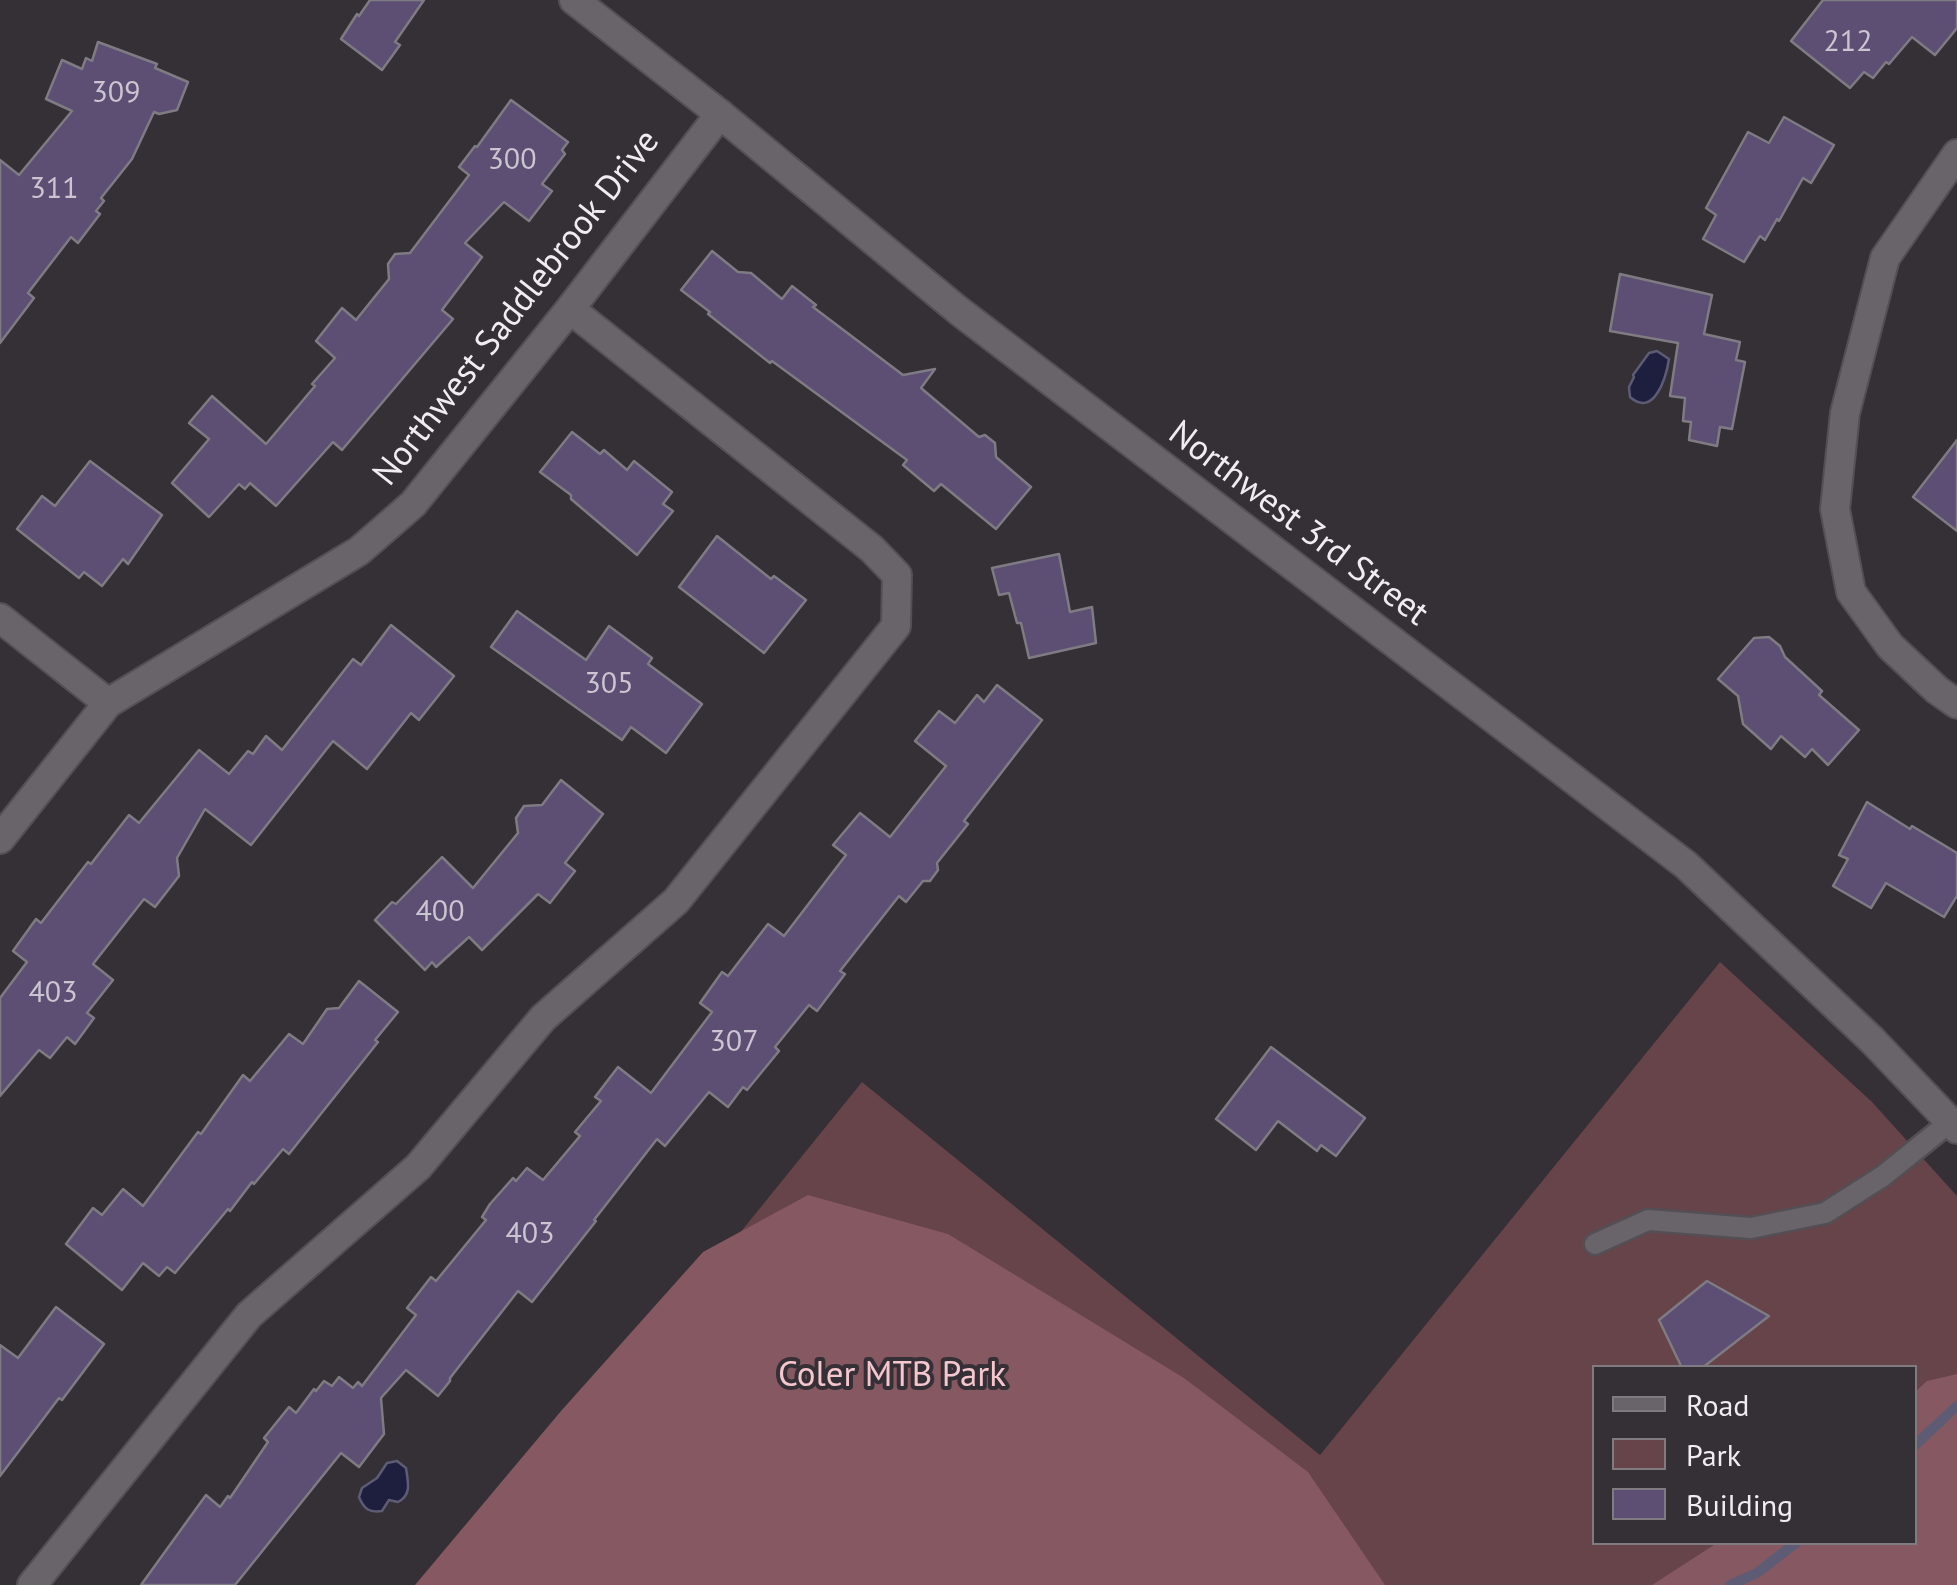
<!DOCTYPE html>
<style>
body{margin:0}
#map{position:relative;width:1957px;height:1585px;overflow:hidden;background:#352f36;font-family:"PT Sans",sans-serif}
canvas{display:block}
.legend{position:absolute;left:1592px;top:1365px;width:325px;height:180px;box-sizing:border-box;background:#352f36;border:2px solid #807b81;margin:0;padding:12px 18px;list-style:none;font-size:30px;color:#f0edf1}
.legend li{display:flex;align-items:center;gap:20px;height:50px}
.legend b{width:50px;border:2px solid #807b81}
</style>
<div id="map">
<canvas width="1957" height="1585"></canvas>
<ul class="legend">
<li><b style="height:12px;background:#69636a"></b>Road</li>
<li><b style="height:28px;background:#67434a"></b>Park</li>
<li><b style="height:28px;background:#5d4e73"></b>Building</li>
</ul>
</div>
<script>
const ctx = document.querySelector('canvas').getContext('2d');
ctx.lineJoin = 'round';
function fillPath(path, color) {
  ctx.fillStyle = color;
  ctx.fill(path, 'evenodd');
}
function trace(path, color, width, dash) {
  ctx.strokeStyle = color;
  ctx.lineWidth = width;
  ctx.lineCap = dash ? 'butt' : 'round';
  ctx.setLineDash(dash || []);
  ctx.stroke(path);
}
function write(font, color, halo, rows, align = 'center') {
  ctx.font = font + ' "PT Sans",sans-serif';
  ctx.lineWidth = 8;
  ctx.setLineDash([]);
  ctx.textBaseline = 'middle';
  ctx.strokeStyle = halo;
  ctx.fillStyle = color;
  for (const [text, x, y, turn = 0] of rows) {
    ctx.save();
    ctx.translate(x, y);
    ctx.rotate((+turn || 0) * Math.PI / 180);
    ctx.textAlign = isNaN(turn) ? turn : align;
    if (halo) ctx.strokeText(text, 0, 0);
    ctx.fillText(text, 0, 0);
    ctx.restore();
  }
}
const green = new Path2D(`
 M 1720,962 L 1872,1102 L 1957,1196 L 1957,1585 L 455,1585 L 862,1082 L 1320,1455 ZM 1594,1368 L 1914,1368 L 1914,1542 L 1594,1542 Z`);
const forest = new Path2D(`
 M 808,1195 L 948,1234 L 1184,1378 L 1308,1472 L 1385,1585 L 415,1585 L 561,1411 L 703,1252 Z
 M 1957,1374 L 1957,1585 L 1652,1585 L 1717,1543 L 1914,1542 L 1915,1392 L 1927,1381 Z`);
const water = new Path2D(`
 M 1657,351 L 1669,359 C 1666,378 1654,418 1630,397 L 1629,387 L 1634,377 L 1633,375 L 1649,353 Z
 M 397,1461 L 406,1468 C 408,1482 412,1495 398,1502 L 389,1500 L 382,1511 C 369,1513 364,1509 359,1497 L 362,1488 L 377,1478 L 387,1463 Z`);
const stream = new Path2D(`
 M 1914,1446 L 1957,1406
 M 1730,1585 L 1757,1573 L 1797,1542`);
const building = new Path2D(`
 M 370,0 L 424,0 L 395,42 L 400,45 L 382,70 L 341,39 L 357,14 L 359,16 Z
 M 1823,0 L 1957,0 L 1957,28 L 1935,55 L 1912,37 L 1889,64 L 1886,62 L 1873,78 L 1864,72 L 1850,88 L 1791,41 Z
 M 98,42 L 157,64 L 155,68 L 188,82 L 177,110 L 159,114 L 154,112 L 132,159 L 101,198 L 104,201 L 96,211 L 100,214 L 78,243 L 71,237 L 28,293 L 34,298 L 0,343 L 0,160 L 19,175 L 72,111 L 46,99 L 62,60 L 82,69 L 86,58 L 92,61 Z
 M 511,100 L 568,142 L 562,150 L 565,154 L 542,184 L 552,191 L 529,221 L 504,202 L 465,243 L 482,257 L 442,310 L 453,319 L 342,450 L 333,442 L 276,506 L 250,483 L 245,489 L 239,484 L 209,517 L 172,483 L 209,439 L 189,423 L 212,396 L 266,444 L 315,386 L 312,384 L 335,358 L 316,341 L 342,308 L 356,320 L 389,279 L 388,264 L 395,254 L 410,253 L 469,175 L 459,167 L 475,146 L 477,147 Z
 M 1784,117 L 1834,145 L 1811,183 L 1803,178 L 1779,221 L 1777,219 L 1765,240 L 1760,236 L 1744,262 L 1703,239 L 1716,215 L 1706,208 L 1748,132 L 1769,143 Z
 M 712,251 L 738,272 L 751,273 L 782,299 L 792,286 L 816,305 L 813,307 L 903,375 L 935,369 L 921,388 L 979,437 L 985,435 L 995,443 L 996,457 L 1031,487 L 996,529 L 941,484 L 934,491 L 903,465 L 907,460 L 772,361 L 770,363 L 708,314 L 710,312 L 681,290 Z
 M 1620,274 L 1712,295 L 1704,334 L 1740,342 L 1736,360 L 1745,362 L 1732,429 L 1720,427 L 1717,446 L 1689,440 L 1691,422 L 1683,421 L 1685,398 L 1670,396 L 1678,343 L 1610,331 Z
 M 572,432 L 600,454 L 604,450 L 627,470 L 634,461 L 672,492 L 663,504 L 673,511 L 637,555 L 571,499 L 571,495 L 540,472 Z
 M 1957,440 L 1957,531 L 1913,497 Z
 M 90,461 L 162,515 L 128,564 L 123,559 L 102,586 L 84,572 L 79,578 L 17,529 L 42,496 L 55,506 Z
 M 717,536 L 771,579 L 774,576 L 806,600 L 764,653 L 679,587 Z
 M 1059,554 L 1070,612 L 1092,607 L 1096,643 L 1029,658 L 1021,623 L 1017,623 L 1009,593 L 999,595 L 992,568 Z
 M 517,611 L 586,660 L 609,626 L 652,658 L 648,664 L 702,704 L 666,753 L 631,727 L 622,740 L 491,647 Z
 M 391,625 L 454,676 L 419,720 L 411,713 L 367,769 L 333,741 L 251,845 L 205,809 L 177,858 L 179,876 L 155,907 L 144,899 L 93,964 L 113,980 L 87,1013 L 94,1018 L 75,1044 L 67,1037 L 50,1058 L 39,1050 L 0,1096 L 0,998 L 27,962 L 13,951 L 36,919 L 41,923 L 88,862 L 91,864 L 129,815 L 139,823 L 199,750 L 229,774 L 248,751 L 253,754 L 266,736 L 282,750 L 353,659 L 361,665 Z
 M 1769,637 L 1780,646 L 1785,657 L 1822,691 L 1819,695 L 1859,730 L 1828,765 L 1812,749 L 1805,757 L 1781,736 L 1771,749 L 1743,724 L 1738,696 L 1718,679 L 1754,638 Z
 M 997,685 L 1042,720 L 964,821 L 968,824 L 937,863 L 938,870 L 930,881 L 923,881 L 906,902 L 899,896 L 840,971 L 845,974 L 817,1011 L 809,1005 L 775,1047 L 779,1051 L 747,1090 L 743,1087 L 728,1107 L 709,1092 L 665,1146 L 657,1139 L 594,1220 L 596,1221 L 532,1302 L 518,1291 L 450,1378 L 450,1381 L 438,1396 L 406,1370 L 381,1398 L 384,1434 L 359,1467 L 341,1453 L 235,1585 L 141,1585 L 206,1495 L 220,1507 L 228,1496 L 230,1498 L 268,1442 L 264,1438 L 289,1407 L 296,1413 L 314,1389 L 316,1391 L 324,1381 L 332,1386 L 339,1377 L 353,1388 L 358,1382 L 362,1386 L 416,1315 L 407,1308 L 431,1277 L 436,1281 L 486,1220 L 482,1217 L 490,1204 L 513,1178 L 516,1181 L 527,1168 L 543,1180 L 580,1136 L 575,1132 L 601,1101 L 595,1097 L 618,1067 L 651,1093 L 712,1012 L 700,1003 L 722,972 L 728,976 L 768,924 L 784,936 L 846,855 L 833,845 L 860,813 L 890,837 L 946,766 L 915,741 L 939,711 L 955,723 L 977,695 L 984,702 Z
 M 561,780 L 603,814 L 565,863 L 575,871 L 550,903 L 538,894 L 482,950 L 469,937 L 436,967 L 432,962 L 425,970 L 375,920 L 392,902 L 396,904 L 442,857 L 473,888 L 518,833 L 516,818 L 524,806 L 542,805 Z
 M 1867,802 L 1910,829 L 1912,826 L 1957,853 L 1957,896 L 1944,917 L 1886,883 L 1871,908 L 1833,886 L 1848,859 L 1839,855 Z
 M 359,981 L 398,1012 L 375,1040 L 378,1042 L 289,1154 L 283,1149 L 254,1184 L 252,1182 L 230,1211 L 228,1209 L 175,1273 L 167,1267 L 159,1276 L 143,1263 L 122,1290 L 66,1244 L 93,1208 L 102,1215 L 123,1189 L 143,1206 L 198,1132 L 201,1134 L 243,1075 L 250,1081 L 289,1034 L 303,1044 L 327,1009 L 339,1008 Z
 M 1271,1047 L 1365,1118 L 1336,1156 L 1321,1145 L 1317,1151 L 1278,1121 L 1256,1150 L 1216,1119 Z
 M 1707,1281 L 1769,1316 L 1702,1368 L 1682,1368 L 1659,1320 Z
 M 56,1307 L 104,1344 L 62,1400 L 59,1398 L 0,1476 L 0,1345 L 18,1358 Z`);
const service = new Path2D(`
 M 1595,1244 L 1648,1220 L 1751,1228 L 1825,1213 L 1883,1176 L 1950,1122`);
const minor = new Path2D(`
 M 1957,154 L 1885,258 L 1845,413 L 1835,509 L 1851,592 L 1890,646 L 1937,690 L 1957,704
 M 0,618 L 108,703
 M 0,839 L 108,703 L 359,551 L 413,504 L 570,309 L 720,114
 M 32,1585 L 249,1315 L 418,1167 L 543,1018 L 676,901 L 896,626 L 897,575 L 872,549 L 570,309`);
const tertiary = new Path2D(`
 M 574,0 L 720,114 L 959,311 L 1686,865 L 1872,1040 L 1957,1129`);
const numberNames = [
 ["212",1848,42],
 ["309",116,93],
 ["300",512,160],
 ["311",54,189],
 ["305",609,684],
 ["400",440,912],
 ["403",53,993],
 ["307",734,1042],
 ["403",530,1234]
];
const streetNames = [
 ["Northwest Saddlebrook Drive",517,308,-52],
 ["Northwest 3rd Street",1298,524,37]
];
const parkNames = [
 ["Coler MTB Park",892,1376]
];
fillPath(green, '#67434a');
fillPath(forest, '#865861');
fillPath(water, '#1e1e3f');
trace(water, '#5d5c74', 2.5);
trace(stream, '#5d5c74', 10);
fillPath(building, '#5d4e73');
trace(building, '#7e7b83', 2.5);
trace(service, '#544f54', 25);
trace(minor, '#544f54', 32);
trace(tertiary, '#544f54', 32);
trace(service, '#69636a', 20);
trace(minor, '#69636a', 28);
trace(tertiary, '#69636a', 28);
write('30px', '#cbc5d2', null, numberNames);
write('35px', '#f0edf1', '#352f36', streetNames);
write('35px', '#f5c6ce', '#352f36', parkNames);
</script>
